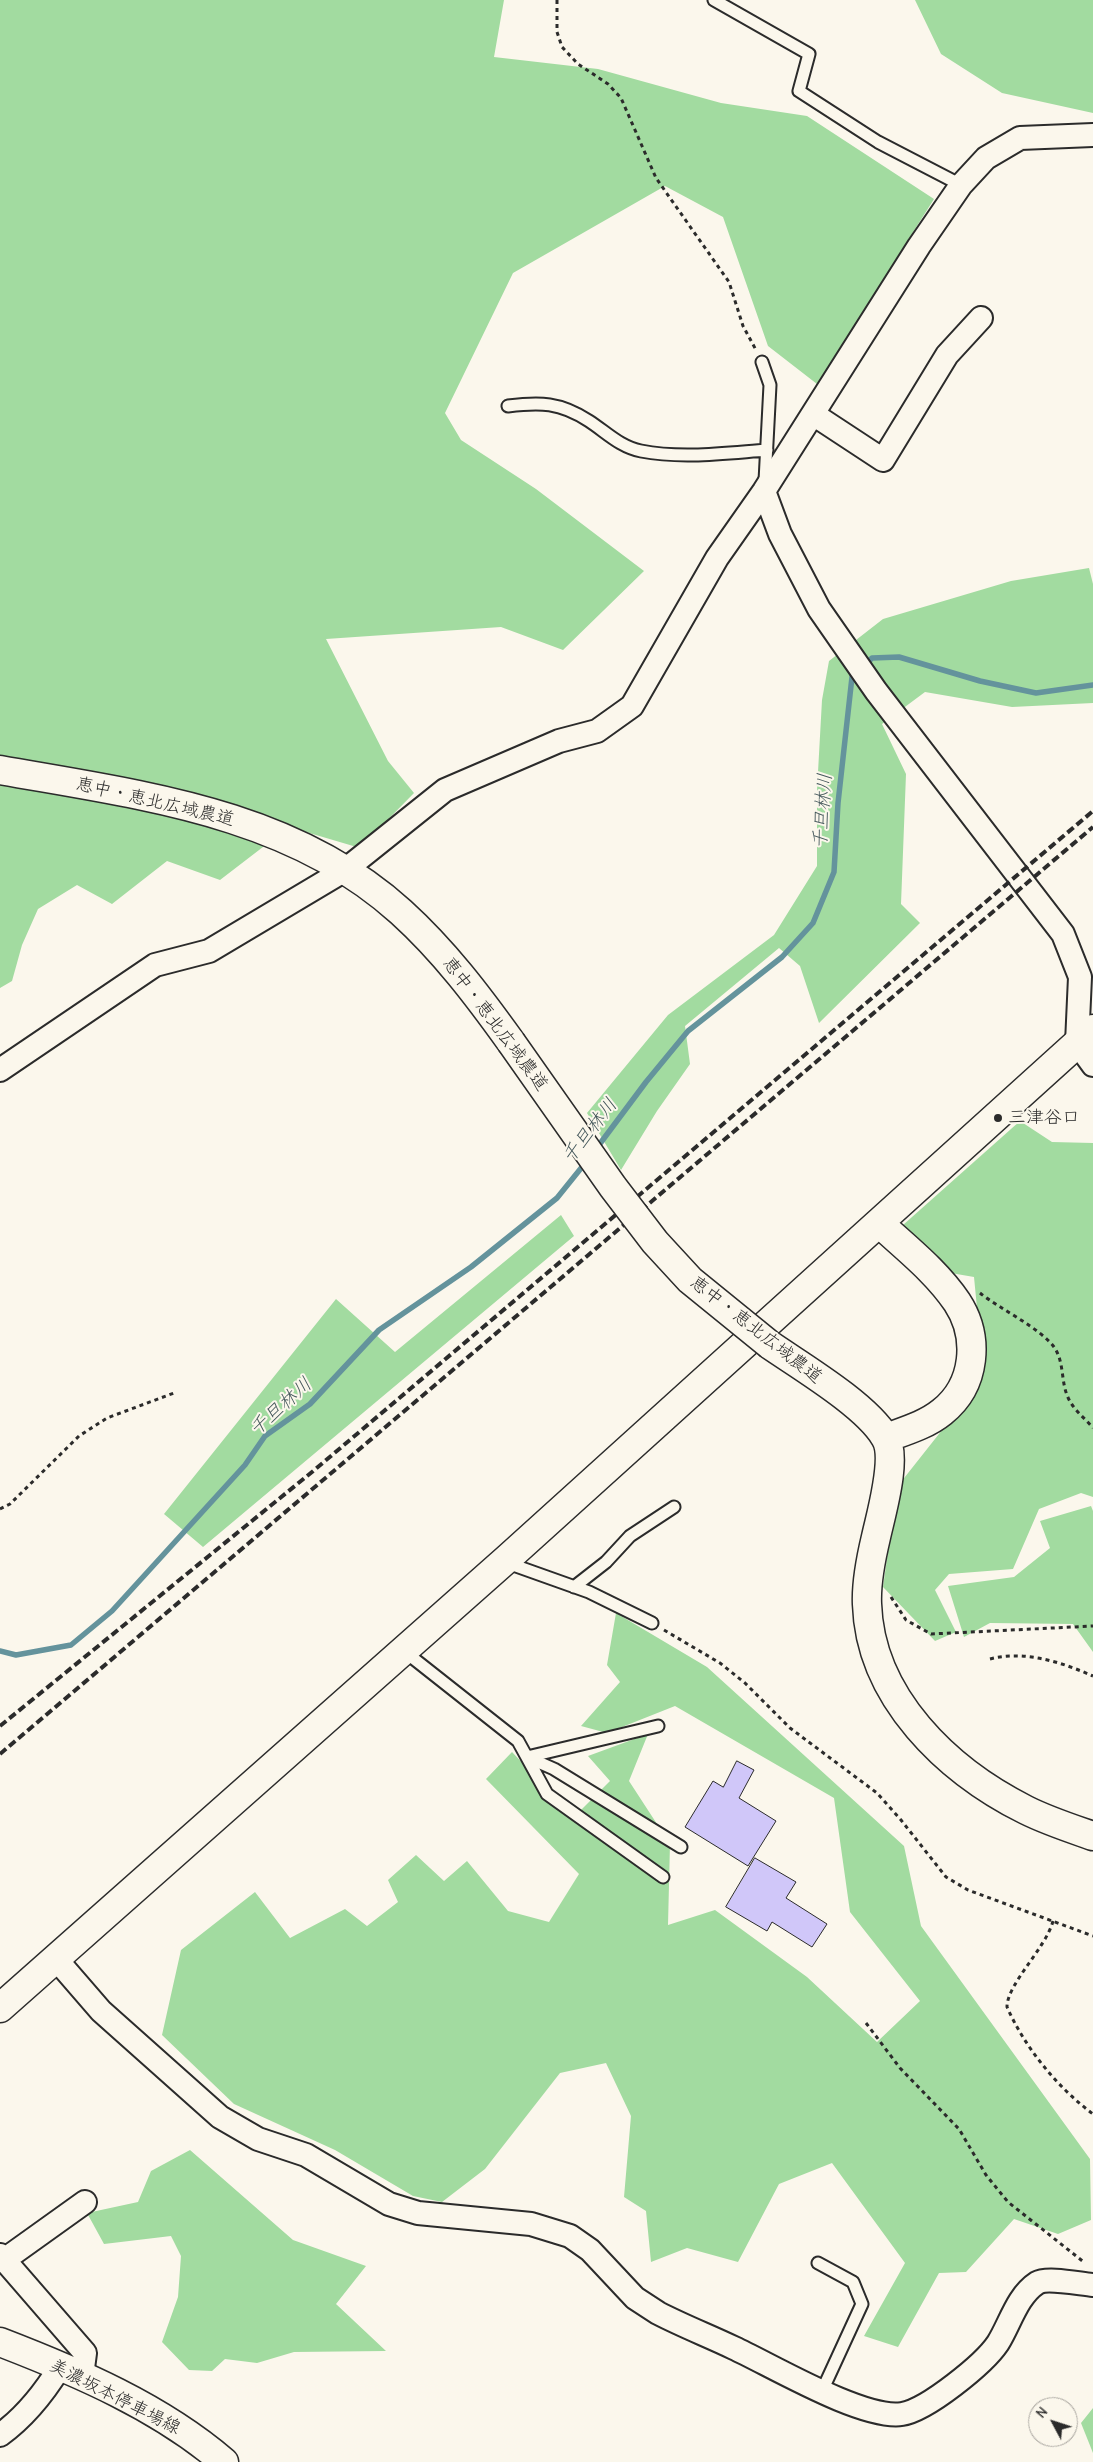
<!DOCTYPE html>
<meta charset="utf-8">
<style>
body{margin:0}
#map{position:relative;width:1093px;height:2462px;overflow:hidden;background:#fbf7ec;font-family:"Comic Neue",sans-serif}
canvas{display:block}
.north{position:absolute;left:1028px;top:2397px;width:50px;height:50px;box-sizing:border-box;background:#fbf7ec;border:1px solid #a8a59f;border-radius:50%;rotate:310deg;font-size:14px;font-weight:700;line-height:20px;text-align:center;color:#2b2b2b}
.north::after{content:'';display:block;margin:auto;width:18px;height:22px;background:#2b2b2b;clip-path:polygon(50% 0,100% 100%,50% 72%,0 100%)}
</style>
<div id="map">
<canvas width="1093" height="2462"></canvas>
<div class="north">N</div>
</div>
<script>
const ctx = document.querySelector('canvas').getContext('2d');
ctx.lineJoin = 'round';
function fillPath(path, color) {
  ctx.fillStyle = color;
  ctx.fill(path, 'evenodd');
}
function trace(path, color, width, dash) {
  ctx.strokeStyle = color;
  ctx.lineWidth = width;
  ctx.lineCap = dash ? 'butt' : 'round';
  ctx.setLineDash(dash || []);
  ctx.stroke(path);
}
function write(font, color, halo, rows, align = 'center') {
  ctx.font = font + ' "Comic Neue","Klee One",sans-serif';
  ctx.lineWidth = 4;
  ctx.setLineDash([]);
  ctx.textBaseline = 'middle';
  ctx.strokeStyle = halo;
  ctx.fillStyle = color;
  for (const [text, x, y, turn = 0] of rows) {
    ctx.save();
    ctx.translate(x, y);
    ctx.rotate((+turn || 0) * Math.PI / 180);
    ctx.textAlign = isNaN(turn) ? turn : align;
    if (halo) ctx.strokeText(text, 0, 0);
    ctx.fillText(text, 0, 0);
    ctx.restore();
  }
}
const green = new Path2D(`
 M 0,0 L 504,0 L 494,57 L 598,69 L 721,103 L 807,116 L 934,199 L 817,384 L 768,346 L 723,217 L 665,186 L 513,273 L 445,413 L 461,440 L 536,489 L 644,571 L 563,650 L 501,627 L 326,639 L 388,761 L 414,793 L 360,848 L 289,827 L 220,880 L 167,861 L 112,904 L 77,885 L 38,909 L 22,945 L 12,981 L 0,988 Z
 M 915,0 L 1093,0 L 1093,113 L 1002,93 L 941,54 Z
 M 1089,568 L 1093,584 L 1093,703 L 1012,707 L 925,692 L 882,724 L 906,774 L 901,904 L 920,923 L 819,1023 L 800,966 L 779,948 L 685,1026 L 690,1064 L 657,1111 L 621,1170 L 587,1113 L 668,1015 L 774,935 L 817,866 L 817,790 L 822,700 L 829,661 L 883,619 L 1011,581 Z
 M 1020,1121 L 1052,1142 L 1093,1143 L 1093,1497 L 1081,1493 L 1039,1509 L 1013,1569 L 949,1574 L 935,1590 L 956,1632 L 935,1641 L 883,1587 L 897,1487 L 965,1401 L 986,1356 L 977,1308 L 974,1277 L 945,1272 L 903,1225 Z
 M 561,1215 L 574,1236 L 203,1547 L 164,1514 L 336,1299 L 395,1352 Z
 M 1091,1506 L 1093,1511 L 1093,1652 L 1073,1624 L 990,1623 L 964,1637 L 948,1586 L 1014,1577 L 1050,1548 L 1040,1521 Z
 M 616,1613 L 707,1667 L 904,1846 L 921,1926 L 1090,2159 L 1091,2220 L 1058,2234 L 1014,2219 L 966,2272 L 939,2273 L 898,2347 L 864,2336 L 905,2263 L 832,2163 L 779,2184 L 738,2262 L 687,2248 L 651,2262 L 646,2211 L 624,2197 L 631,2116 L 606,2063 L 560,2073 L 485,2169 L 442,2202 L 413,2196 L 335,2150 L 234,2104 L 162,2035 L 181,1950 L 255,1892 L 290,1938 L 345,1909 L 367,1926 L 398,1902 L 388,1880 L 416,1855 L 444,1881 L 467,1861 L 508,1911 L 549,1922 L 579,1874 L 486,1779 L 512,1752 L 574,1817 L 610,1781 L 588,1756 L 648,1734 L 629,1781 L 670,1844 L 668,1925 L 715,1910 L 807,1977 L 877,2042 L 920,2001 L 850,1912 L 834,1798 L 675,1706 L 607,1733 L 581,1726 L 620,1682 L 607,1665 Z
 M 190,2150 L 293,2240 L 366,2266 L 336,2304 L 386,2351 L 294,2352 L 257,2363 L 225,2359 L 212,2371 L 189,2370 L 162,2342 L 178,2297 L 181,2256 L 171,2236 L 104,2244 L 87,2213 L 138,2202 L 151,2171 Z
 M 1093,2408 L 1093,2453 L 1081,2423 Z`);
const stream = new Path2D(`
 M 864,666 L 872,658 L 899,657 L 980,681 L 1036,693 L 1093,685
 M 596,1149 L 646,1082 L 688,1031 L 782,957 L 813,923 L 834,872 L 838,803 L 852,677 L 857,672
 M 0,1651 L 16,1655 L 71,1645 L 112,1611 L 245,1465 L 265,1436 L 310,1404 L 379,1330 L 471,1267 L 557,1198 L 586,1162`);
const building = new Path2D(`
 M 737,1761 L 754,1770 L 739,1798 L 776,1821 L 748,1866 L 685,1827 L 713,1781 L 723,1787 Z
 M 755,1858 L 796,1882 L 786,1898 L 827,1924 L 812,1947 L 772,1922 L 767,1931 L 726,1907 Z`);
const path = new Path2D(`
 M 557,0 L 557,32 L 562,47 L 578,64 L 608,84 L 621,98 L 656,178 L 729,282 L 743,326 L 756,350
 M 980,1293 C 1000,1309 1040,1328 1054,1347 C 1064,1361 1061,1380 1067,1395 C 1072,1409 1084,1417 1093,1428
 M 0,1509 L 10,1504 L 79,1436 L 107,1418 L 174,1393
 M 891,1597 L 906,1620 L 931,1634 L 1093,1626
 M 664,1630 L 720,1663 L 745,1683 L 790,1728 L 877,1793 L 901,1820 L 946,1877 L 968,1890 L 1093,1936
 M 990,1659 C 1025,1650 1061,1662 1093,1676
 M 1053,1921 C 1046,1948 1007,1984 1007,2007 C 1025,2048 1058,2088 1093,2114
 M 866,2023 L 900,2068 L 959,2129 L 986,2175 L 1008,2202 L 1085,2263`);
const service = new Path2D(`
 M 714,0 L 809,54 L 799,91 L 878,142 L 961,185
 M 762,362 L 770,385 L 765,481
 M 508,406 C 540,402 560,402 589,421 C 606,432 620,447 641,451 C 682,459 726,453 767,450
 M 508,1558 L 516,1566 L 589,1592 L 652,1623
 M 574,1587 L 606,1562 L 630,1536 L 674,1507
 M 404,1651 L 518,1741 L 547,1794 L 663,1877
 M 658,1726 L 527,1757 L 554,1769 L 681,1847
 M 818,2263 L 853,2282 L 862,2304 L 822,2391`);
const minor = new Path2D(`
 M 813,414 L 883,460 L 947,355 L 981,318
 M 764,491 L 780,534 L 819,609 L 876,691 L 1063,934 L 1080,977 L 1077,1043 L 1093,1065
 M 0,1070 L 155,965 L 209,951 L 345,870 L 445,790 L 559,741 L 597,731 L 632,706 L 717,558 L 764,491 L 919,246 L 961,185 L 986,158 L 1020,138 L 1093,135
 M 56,1959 L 101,2011 L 220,2117 L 258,2139 L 306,2155 L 389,2204 L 418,2213 L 531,2224 L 570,2236 L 590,2250 L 635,2298 L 658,2313 C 683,2326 709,2336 734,2348 C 771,2365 863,2420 902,2414 C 927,2410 984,2364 998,2343 C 1010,2324 1017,2296 1037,2283 C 1047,2277 1080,2284 1093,2285
 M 0,2255 L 85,2353 L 82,2376
 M 4,2260 L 85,2202
 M 0,2435 C 25,2417 44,2393 60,2367`);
const tertiary = new Path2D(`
 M 0,770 C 140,795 291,812 401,912 C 444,951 478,996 511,1042
 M 879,1223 C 906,1248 936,1271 957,1302 C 980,1337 976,1385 942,1412 C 926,1425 905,1431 886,1438
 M 770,1345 C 802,1367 866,1405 885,1437 C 898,1457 881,1514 876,1537 C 871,1558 866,1582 867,1604 C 870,1698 948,1771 1026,1810 C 1048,1821 1070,1828 1093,1836
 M 0,2008 L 508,1558 L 1093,1029`);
const secondary = new Path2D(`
 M 0,2342 C 78,2372 160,2407 224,2462`);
const rail = new Path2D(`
 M 0,1726 L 312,1472 L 1093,811
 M 0,1754 L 1093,827`);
const tertiaryBridge = new Path2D(`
 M 511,1042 L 613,1187 L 655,1242 L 690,1280 L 770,1345`);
const markers = [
 [998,1118,5,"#2b2b2b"]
];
const streetNames = [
 ["恵中・恵北広域農道",155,802,13],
 ["恵中・恵北広域農道",495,1024,53],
 ["恵中・恵北広域農道",756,1330,38],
 ["美濃坂本停車場線",115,2397,27]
];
const poiNames = [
 ["三津谷口",1008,1118]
];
const waterNames = [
 ["千旦林川",823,811,-86],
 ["千旦林川",590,1131,-52],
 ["千旦林川",281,1407,-42]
];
fillPath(green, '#a2dba0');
trace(stream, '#64939c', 5.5);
fillPath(building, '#d0c7f9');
trace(building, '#2b2b2b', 1);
trace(service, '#2b2b2b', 15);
trace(minor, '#2b2b2b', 26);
trace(tertiary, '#2b2b2b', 31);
trace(secondary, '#2b2b2b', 31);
trace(path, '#2b2b2b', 3, [4, 4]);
trace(service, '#fbf7ec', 11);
trace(minor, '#fbf7ec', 22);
trace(tertiary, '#fbf7ec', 28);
trace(secondary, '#fbf7ec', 28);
trace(rail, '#2b2b2b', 4, [8, 4]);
trace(tertiaryBridge, '#2b2b2b', 31, []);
trace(tertiaryBridge, '#fbf7ec', 28);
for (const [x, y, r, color] of markers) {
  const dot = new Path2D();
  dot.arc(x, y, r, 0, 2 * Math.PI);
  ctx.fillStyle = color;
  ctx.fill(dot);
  trace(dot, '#fbf7ec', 2);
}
write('18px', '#2b2b2b', '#fbf7ec', streetNames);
write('18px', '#2b2b2b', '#fbf7ec', poiNames, 'left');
write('italic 19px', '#43565a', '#fbf7ec', waterNames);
</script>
